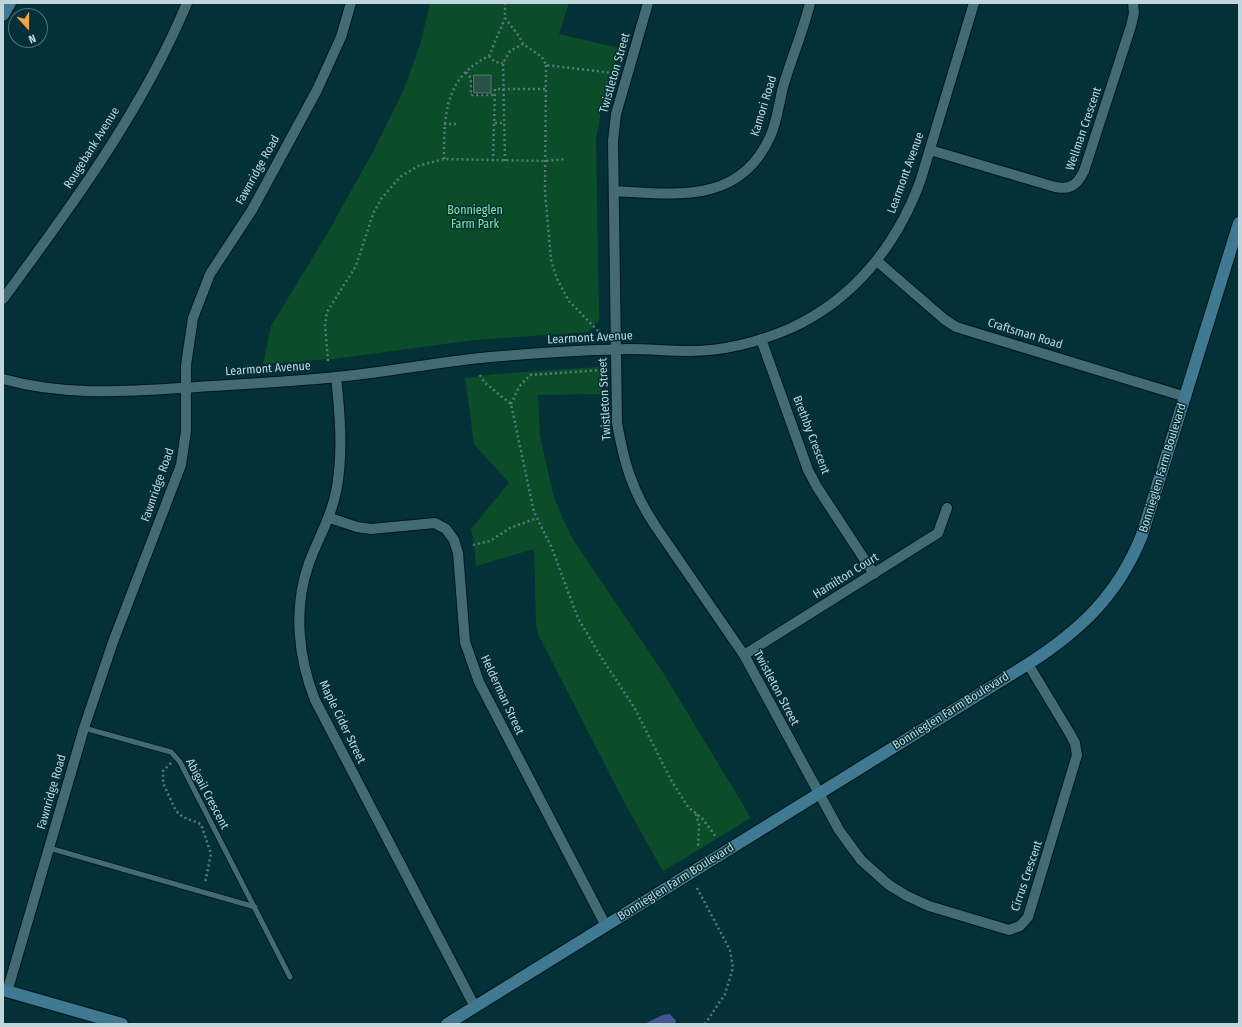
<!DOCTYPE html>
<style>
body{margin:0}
#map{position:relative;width:1242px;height:1027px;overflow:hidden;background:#043037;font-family:"Fira Sans Condensed",sans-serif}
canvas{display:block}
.frame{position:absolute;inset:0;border:4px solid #c1d6db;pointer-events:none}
.north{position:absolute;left:8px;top:8px;width:40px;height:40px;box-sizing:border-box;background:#043037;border:1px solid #507279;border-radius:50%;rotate:159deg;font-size:11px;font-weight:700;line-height:16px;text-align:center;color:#c1d6db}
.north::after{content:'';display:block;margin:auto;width:14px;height:18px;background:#f5a346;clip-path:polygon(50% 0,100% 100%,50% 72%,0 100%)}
</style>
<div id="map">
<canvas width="1242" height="1027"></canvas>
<div class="frame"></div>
<div class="north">N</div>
</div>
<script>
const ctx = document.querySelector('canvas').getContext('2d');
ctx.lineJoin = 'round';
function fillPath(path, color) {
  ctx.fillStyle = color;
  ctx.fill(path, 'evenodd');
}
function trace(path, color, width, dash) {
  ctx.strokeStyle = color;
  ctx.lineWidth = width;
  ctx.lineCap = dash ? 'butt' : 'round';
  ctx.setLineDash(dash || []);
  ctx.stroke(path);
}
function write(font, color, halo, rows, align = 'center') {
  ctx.font = font + ' "Fira Sans Condensed",sans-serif';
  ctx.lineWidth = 3;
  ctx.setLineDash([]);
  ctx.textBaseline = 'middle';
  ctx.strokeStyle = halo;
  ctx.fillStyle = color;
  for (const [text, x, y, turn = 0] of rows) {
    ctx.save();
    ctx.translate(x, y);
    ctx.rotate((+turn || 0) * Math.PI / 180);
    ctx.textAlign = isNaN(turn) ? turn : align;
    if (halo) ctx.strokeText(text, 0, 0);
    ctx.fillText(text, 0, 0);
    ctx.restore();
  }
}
const green = new Path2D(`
 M 430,3 L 569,3 L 559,34 L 619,48 L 602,106 L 596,139 L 599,320 L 589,332 L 475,340 L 333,359 L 263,364 L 271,326 L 327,234 L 374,150 L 403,91 L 420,45 Z
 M 598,367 L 600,370 L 601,394 L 538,395 L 540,436 L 553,494 L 562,517 L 574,541 L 664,674 L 751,818 L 663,871 L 623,800 L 539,636 L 536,625 L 534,549 L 476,566 L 474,541 L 471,529 L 509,483 L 474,444 L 465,378 L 495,374 Z`);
const water = new Path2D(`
 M 670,1014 L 676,1021 L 675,1024 L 644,1024 L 663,1015 Z`);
const shadow = new Path2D(`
 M 475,76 L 490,93 L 488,95 L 472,95 L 472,79 Z`);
const building = new Path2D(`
 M 474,75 L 491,75 L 491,93 L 474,93 Z`);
const path = new Path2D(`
 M 505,18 L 519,36 L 523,44 L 542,57 L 546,65 L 613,73
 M 489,56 L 495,62 L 503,63
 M 546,65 L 545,192 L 551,260 L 557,279 L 569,301 L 600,333
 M 466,72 L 471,78 L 471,95 L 495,95
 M 495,123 L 505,123
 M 444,124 L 456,124
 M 444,159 C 444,115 444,78 489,56 L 505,18 L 505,3
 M 493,161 L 495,89 L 545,89
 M 505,161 L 503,63 L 510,51 L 523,44
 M 328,361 L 325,325 L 327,312 L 356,266 L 373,214 L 381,199 L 400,177 L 418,166 L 444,159 L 545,161 L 565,159
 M 480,375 L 484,382 L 511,404 L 534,512 L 551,546 L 578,618 L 599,654 L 634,707 L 671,780 L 688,807 L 702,818 L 716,837
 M 511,404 L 519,387 L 530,375 L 602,370 L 601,366
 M 473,545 L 490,541 L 510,528 L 537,518
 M 171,763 L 163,771 L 163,783 L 176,811 L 183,817 L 201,824 L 211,854 L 205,883
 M 696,814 L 699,825 L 698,848
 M 697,888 L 730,950 L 733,968 L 725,994 L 705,1024`);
const lane = new Path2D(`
 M 84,728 L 171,752 L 180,762 L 290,977
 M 49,848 L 255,907`);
const street = new Path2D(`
 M 648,3 L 616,114 L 613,141 L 617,423 C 624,463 632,490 654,524 L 744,655 L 839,830 L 861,860 L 889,885 L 907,896 L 929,906 L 1009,930 L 1020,926 L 1028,917 L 1077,755 L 1075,743 L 1069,732 L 1028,664
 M 930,150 L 1055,187 C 1071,190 1077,185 1084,171 L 1131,26 L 1134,13 L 1133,3
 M 614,191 C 676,194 739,205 770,137 C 777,122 779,103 783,87 C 791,59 803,32 810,3
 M 877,261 L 944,319 L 956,327 L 1186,397
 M 3,299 C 71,207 143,109 187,3
 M 761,339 L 808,470 L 817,487 L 874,574
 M 336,377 C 340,413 343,451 337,487 C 332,516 319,536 309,563 C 293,608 298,657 315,700 L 475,1007
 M 3,379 C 67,397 131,391 197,387 C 243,384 290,382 336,377 C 388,372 438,362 490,357 C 536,353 583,350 629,349 C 649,349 669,351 689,351 C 724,351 759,342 791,328 C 854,299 896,246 920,182 L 974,3
 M 330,518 L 357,527 L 371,529 L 435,523 L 446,529 L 454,540 L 458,553 L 465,642 L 479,682 L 606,926
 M 744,655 L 938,533 L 947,508
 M 7,992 L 84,728 L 113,642 L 181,465 L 186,431 L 186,365 L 193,318 L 210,274 L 252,210 L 317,90 L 341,37 L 351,3`);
const secondary = new Path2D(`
 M 3,15 L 10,3
 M 3,990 L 122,1024
 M 447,1024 L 1028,664 C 1081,630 1118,595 1142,535 L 1239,223`);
const streetNames = [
 ["Twistleton Street",615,73,-74],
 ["Kamori Road",764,106,-73],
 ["Wellman Crescent",1084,129,-71],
 ["Rougebank Avenue",92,148,-58],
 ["Fawnridge Road",258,170,-61],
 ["Learmont Avenue",906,173,-70],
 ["Craftsman Road",1025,334,17],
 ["Learmont Avenue",590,338,-3],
 ["Learmont Avenue",268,369,-4],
 ["Twistleton Street",605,399,-93],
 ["Brethby Crescent",811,435,69],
 ["Bonnieglen Farm Boulevard",1163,468,-73],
 ["Fawnridge Road",158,485,-71],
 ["Hamilton Court",846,576,-32],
 ["Twistleton Street",776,688,62],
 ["Helderman Street",502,695,65],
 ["Bonnieglen Farm Boulevard",951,711,-32],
 ["Maple Cider Street",342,722,64],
 ["Fawnridge Road",52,792,-74],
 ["Abigail Crescent",207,794,62],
 ["Cirrus Crescent",1027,876,-71],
 ["Bonnieglen Farm Boulevard",676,882,-32]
];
const parkNames = [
 ["Bonnieglen",475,211],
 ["Farm Park",475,225]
];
fillPath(green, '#0c4d29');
fillPath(water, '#455693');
fillPath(shadow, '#0007');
fillPath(building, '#29514a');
trace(building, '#537b75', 1);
trace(lane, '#00161c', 7);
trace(street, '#00161c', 12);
trace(secondary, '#00161c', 14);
trace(path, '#57797f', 2.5, [2, 3]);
trace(lane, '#436b74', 5);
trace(street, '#436b74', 10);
trace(secondary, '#3f7992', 12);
write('12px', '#c1d6db', '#043037', streetNames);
write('12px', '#81e4a3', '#043037', parkNames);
</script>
